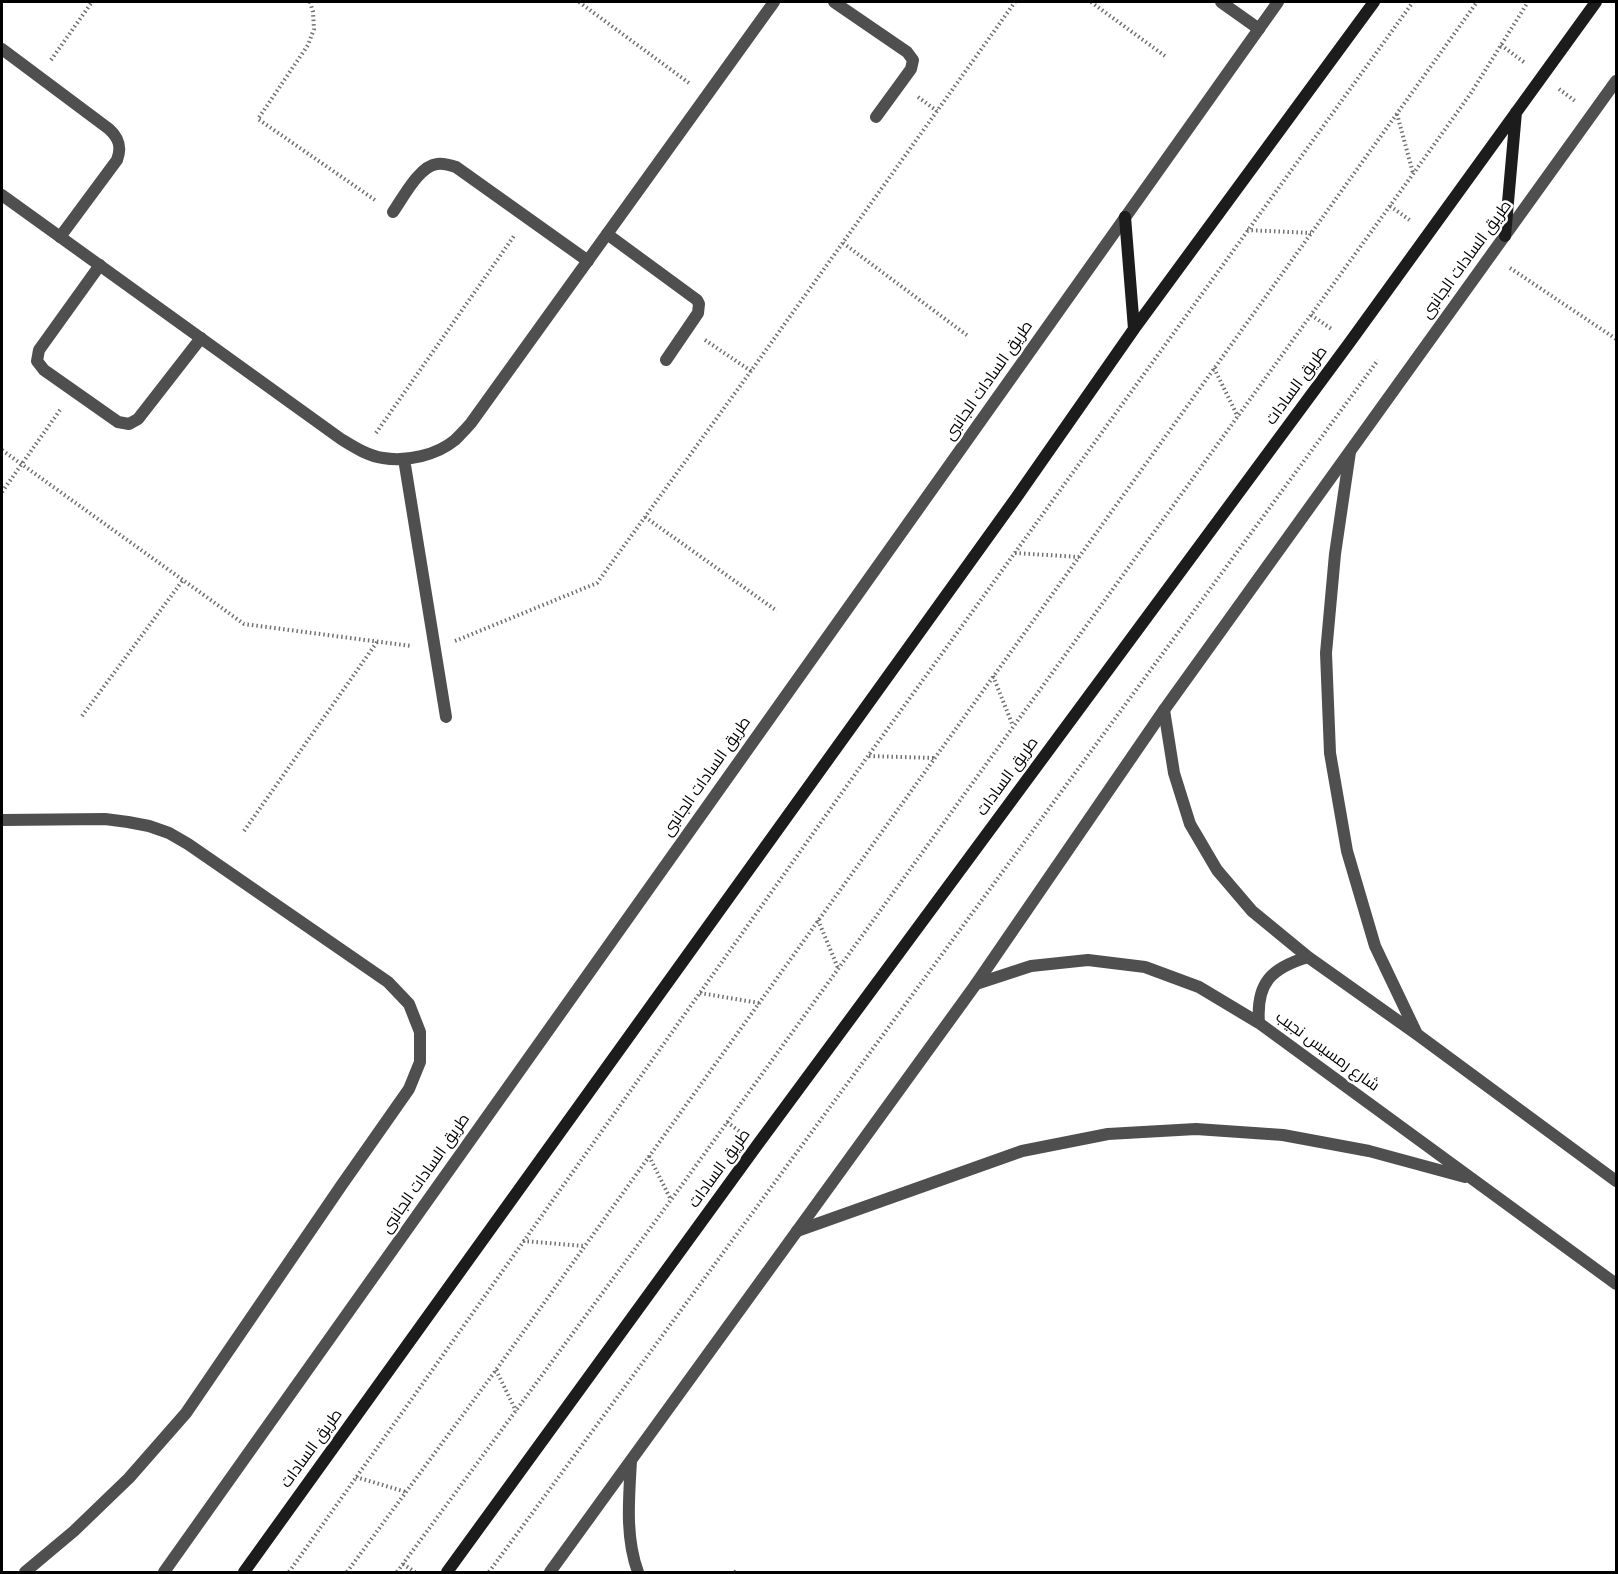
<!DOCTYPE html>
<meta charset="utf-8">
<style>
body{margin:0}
#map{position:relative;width:1618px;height:1574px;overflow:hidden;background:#fff;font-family:Roboto,sans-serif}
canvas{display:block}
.frame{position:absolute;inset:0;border:3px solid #000;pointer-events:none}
</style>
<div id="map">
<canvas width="1618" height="1574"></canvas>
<div class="frame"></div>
</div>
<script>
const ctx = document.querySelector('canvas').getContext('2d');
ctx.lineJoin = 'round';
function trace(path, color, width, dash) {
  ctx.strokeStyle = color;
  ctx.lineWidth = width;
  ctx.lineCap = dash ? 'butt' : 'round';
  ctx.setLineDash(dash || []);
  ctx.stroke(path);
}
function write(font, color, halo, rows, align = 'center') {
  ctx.font = font + ' Roboto,Cairo,sans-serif';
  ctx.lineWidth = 5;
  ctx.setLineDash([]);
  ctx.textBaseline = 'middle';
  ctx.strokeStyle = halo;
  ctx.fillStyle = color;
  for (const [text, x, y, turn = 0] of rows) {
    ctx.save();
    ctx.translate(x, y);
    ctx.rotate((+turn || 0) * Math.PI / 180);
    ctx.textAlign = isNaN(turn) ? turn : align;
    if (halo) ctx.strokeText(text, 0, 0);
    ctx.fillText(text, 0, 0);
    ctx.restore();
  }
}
const path = new Path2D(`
 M 310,2 L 313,12 L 314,29 L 308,45 L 258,119 L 375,200
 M 579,2 L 689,83
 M 1091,2 L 1165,56
 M 1501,45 L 1525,63
 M 51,60 L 92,2
 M 1559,89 L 1575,101
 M 918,97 L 937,111
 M 1397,114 L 1413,173
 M 1390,206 L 1411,221
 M 1247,230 L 1311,233
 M 843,243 L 968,336
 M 1510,268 L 1616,339
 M 1311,315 L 1333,330
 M 705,340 L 751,371
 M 1214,368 L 1238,417
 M 376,433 L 514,236
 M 2,450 L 244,624 L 411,646
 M 2,492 L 60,410
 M 645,517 L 777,611
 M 1015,553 L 1079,557
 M 455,641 L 597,583 L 751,371 L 1015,2
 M 993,676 L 1013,726
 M 82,716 L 183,580
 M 869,756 L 934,758
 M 244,831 L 377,642
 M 818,920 L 838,968
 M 700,993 L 759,1003
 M 727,1122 L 739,1131
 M 649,1156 L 671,1200
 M 523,1241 L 584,1246
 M 496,1370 L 516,1411
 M 356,1477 L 406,1492
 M 403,1564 L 415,1572
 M 289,1572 L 868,756 L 1413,2
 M 347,1572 L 496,1370 L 1477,2
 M 397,1572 L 671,1200 L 1413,174 L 1471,93 L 1528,2
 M 489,1572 L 1378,360
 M 735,1572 L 738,1569`);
const service = new Path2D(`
 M 834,2 L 907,52 L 913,60 L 911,69 L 876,117
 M 2,49 L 109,129 C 119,138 122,147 117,160 L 60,237
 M 393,212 C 403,198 419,166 437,164 C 444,163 450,165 456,167 L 588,261
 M 607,234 L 697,300 L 699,304 L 698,313 L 666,360
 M 100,265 L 39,350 L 37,361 L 44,370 L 118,422 L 129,424 L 138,419 L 201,338`);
const minor = new Path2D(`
 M 1221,2 L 1259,29
 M 2,195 L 341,439 C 354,447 368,456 383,458 C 407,462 437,455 455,440 C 460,435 466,429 471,423 L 774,2
 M 1350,452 L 1335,554 L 1326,653 L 1330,753 L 1347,851 L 1375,946 L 1417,1034
 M 404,459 L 446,717
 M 1164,710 L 1174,773 L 1190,824 L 1217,870 L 1252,911 L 1308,957 L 1418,1035 L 1616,1181
 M 2,820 L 105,819 L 128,822 L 149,826 L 169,833 L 188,844 L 388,982 L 409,1004 L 420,1032 L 420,1062 L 409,1089 L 341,1186 L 186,1413 L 129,1478 L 74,1531 L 25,1572
 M 976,984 L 1031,966 L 1088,960 L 1145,967 L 1199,987 L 1259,1023 L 1616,1284
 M 1259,1023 C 1256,983 1271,968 1308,957
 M 797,1231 L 1022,1151 L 1108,1134 L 1196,1129 L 1283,1135 L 1369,1151 L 1465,1177
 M 631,1461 C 629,1498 625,1537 638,1572`);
const tertiary = new Path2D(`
 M 164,1572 L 1278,2
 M 550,1572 L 976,984 L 1164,710 L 1616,81`);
const secondary = new Path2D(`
 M 1125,217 L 1134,329
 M 1505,236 L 1516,112
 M 244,1572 L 1016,498 L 1134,329 L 1374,2
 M 447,1572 L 758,1144 L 1350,342 L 1596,2`);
const streetNames = [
 ["طريق السادات الجانبى",1467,260,-54],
 ["طريق السادات الجانبى",989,381,-55],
 ["طريق السادات",1297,386,-54],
 ["طريق السادات الجانبى",707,777,-55],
 ["طريق السادات",1008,777,-54],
 ["شارع رمسيس نجيب",1327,1052,36],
 ["طريق السادات",720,1169,-54],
 ["طريق السادات الجانبى",426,1174,-55],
 ["طريق السادات",312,1449,-54]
];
trace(path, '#717171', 4, [1.5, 3]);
trace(service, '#4f4f4f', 12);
trace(minor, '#4f4f4f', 12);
trace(tertiary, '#4f4f4f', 12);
trace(secondary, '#1c1c1c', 12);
write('16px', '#000', '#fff', streetNames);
</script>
